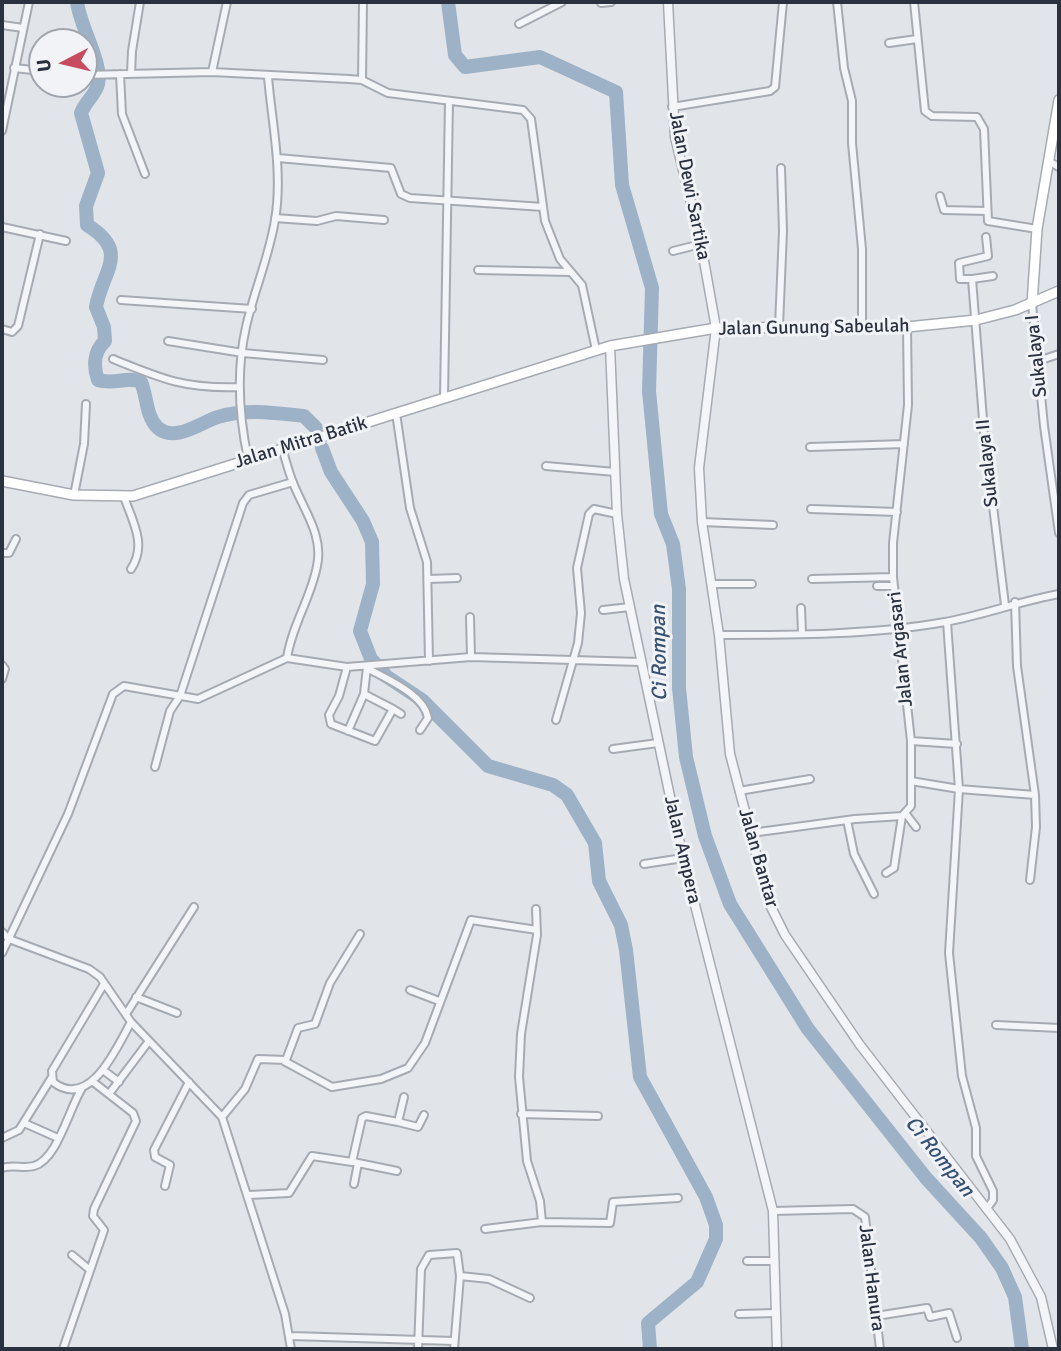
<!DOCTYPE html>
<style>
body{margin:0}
#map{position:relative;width:1061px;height:1351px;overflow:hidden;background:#e1e4e9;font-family:Signika,sans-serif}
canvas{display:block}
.frame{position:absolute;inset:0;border:4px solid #2a3240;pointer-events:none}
.north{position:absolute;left:28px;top:28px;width:70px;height:70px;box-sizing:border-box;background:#f1f3f7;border:2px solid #a1a6ae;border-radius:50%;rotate:263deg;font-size:19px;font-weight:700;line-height:28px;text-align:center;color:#2a3240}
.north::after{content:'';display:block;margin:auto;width:24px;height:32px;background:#c84c5f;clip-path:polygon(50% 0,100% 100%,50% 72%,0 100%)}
</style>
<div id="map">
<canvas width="1061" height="1351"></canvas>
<div class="frame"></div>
<div class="north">U</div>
</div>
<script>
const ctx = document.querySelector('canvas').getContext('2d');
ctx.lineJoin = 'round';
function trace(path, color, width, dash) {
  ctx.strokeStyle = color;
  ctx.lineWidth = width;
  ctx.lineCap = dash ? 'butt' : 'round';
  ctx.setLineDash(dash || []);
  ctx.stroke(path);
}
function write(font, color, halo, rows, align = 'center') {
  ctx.font = font + ' Signika,sans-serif';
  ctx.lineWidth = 6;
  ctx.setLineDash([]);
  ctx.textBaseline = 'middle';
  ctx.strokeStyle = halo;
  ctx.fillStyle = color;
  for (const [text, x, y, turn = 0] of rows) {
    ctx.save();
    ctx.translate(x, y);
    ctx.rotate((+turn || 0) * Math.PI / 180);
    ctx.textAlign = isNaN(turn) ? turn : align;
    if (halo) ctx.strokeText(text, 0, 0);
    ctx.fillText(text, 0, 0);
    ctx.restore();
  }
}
const river = new Path2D(`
 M 77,2 C 80,27 103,63 98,84 C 96,94 85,102 81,113 L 98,173 L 86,206 L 87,225 C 131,252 102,271 96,307 L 104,327 L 105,341 C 94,351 93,366 98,380 C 113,385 128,376 141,382 C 147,396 146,416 157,427 C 174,444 201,422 218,417 C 244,408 277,413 304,416 L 316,428
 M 448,2 L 455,55 L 465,67 L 540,57 L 616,92 L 622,185 L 652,288 L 649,391 L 661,514 L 673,544 L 679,589 L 679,688 L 686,757 L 705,836 L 730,904 L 808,1029 L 926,1178 L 981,1238 L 1002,1268 L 1015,1297 L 1022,1349
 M 322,448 L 331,472 L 363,521 L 372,542 L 373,584 L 360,631 L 371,659 L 386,676 L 422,700 L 488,766 L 553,785 L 567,795 L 595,843 L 599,881 L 621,925 L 626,950 L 640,1077 L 706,1197 L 716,1225 L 716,1239 L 697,1282 L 648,1323 L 650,1349`);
const minor = new Path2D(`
 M 837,2 L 844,68 L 852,101 L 852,143 L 862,249 L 862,327
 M 914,2 L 925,111 L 932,116 L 977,117 L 984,129 L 988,221 L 1037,229
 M 601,3 L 611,2
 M 519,24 L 562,2
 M 2,25 L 23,28
 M 889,43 L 917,39
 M 14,68 L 42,71
 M 212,72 L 227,2
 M 120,74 L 122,114 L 145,174
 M 131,74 L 132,51 L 140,2
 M 84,75 L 212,72 L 349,79 L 362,80 L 388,93 L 523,110 L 531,119 L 545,221 L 560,259 L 582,285 L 596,350
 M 362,80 L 363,2
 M 672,107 L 770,91 L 775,87 L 783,2
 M 2,131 L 29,2
 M 278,158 L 391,168 L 401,194 L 410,198 L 543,207
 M 1048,161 L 1059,167
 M 940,196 L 944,210 L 987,211
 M 275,218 L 317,221 L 336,216 L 384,220
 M 2,227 L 66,241
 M 986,237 L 988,256 L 959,263 L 960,279 L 972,279 L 984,432 L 1005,605
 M 673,251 L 701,244
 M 478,270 L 570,272
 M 972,279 L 993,276
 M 121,300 L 252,309
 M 1032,304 L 1044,426 L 1059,533
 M 779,326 L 783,231 L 781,168
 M 2,329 L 12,332 L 18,326 L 40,234
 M 168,341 L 243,353 L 323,360
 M 113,359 C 162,379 185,389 240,387
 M 1038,361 L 1059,354
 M 444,397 L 449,101
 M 396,413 L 410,508 L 427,562 L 429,661
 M 810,447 L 904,444
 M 282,449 C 286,460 288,470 292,480 C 302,508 324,534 317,566 C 311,598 292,625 287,658
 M 248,459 C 239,416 236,371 246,327 C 254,291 269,257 275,220 C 283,172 272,124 268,77
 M 546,466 L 615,472
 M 74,495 L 84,444 L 86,404
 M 124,497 C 133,522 147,545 131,569
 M 811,509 L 897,512
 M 702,522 L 773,525
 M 2,553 L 9,553 L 16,539
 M 429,579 L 457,578
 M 812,579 L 893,577
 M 711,584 L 752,584
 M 877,586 L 893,586
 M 801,608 L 802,632
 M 603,610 L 630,607
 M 470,617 L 471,657
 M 947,622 L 959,789 L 949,953 L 962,1076 L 976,1128 L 976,1156 L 993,1191 L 993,1200 L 988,1207
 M 719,635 C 794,635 871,635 945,622 C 984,615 1020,601 1059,594
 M 2,665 L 5,669 L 2,679
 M 347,667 L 339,696 L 329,715 L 331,724 L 375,741 L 393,709 L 401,714
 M 367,668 C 386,679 424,694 428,718 L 420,730
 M 364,694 L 393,709
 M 556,720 L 578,643 L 581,613 L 577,568 L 589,514 L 594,509 L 617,514
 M 348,731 L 364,694 L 367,667
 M 911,741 L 957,744
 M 613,749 L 658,743
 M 155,767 L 170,711 L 180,696 L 243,503 L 249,495 L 293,482
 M 911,781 L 959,789 L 1035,795 L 1017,666 L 1015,602
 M 739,791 L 810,779
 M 906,814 L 916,827
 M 847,820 L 854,854 L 874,894
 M 751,833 L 855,819 L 902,816 L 911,806 L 911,741 L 893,577 L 893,543 L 908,405 L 907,327
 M 644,864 L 683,858
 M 886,873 L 894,868 L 902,816
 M 1030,880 L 1036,827 L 1035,795
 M 536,909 L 537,935 L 521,1034 L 519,1077 L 527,1161 L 540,1201 L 542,1222
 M 2,932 L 9,939 L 89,969 L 100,977 L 131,1022 L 222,1117 L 285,1314 L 291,1349
 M 2,953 L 68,814 L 113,694 L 124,686 L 198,699 L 287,658 L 347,667 L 471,657 L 640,662
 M 104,984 L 52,1071 L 53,1082 C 90,1111 117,1047 131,1022
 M 410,990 L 439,1001
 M 136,997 L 177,1013
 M 126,1014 L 194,907
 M 996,1025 L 1059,1028
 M 284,1061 L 332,1087 L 381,1079 L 408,1068 L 425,1043 L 471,920 L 537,930
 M 103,1070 L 119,1082
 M 109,1094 L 149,1041
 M 521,1114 L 598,1116
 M 222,1117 L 245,1089 L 258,1059 L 286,1060 L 298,1028 L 315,1024 L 330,983 L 360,934
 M 398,1122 L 418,1127 L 424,1115
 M 24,1123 L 58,1138
 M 2,1138 L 19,1130 L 52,1077
 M 358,1163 L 397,1171
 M 2,1168 C 13,1164 23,1169 34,1166 C 57,1160 69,1109 82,1088
 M 354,1184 L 358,1163 L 354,1162
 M 165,1186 L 170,1165 L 155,1157 L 154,1150 L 189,1082
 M 249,1195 L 289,1193 L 312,1156 L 352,1162 L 362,1118 L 366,1116 L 398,1122 L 404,1097
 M 773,1211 L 853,1209 L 865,1217 L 880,1349
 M 485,1229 L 542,1222 L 610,1223 L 613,1202 L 678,1198
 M 72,1255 L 90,1270
 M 747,1261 L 775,1261
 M 739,1314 L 776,1313
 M 876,1316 L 927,1308 L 930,1317 L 949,1313 L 957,1338
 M 291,1336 L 454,1341
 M 63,1349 L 104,1230 L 93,1216 L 94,1209 L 136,1121 L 133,1113 L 92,1081
 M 418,1349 L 421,1269 L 429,1255 L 457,1253 L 460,1276 L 489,1279 L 530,1298
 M 454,1349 L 460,1276`);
const tertiary = new Path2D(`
 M 668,2 L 675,137 L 701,244 L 716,328 L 699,468 L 702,522 L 719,635 L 730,754 L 769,903 L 785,935 L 860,1045 L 1010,1239 L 1041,1297 L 1053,1349
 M 610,346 L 617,514 L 624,579 L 683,858 L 773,1211 L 777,1349`);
const secondary = new Path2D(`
 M 1032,304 L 1037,229 L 1059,100
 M 2,481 L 74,495 L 133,496 L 610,346 L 716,328 L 907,327 L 976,320 L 1015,310 L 1059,291`);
const streetNames = [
 ["Jalan Dewi Sartika",689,186,79],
 ["Jalan Gunung Sabeulah",814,328,-1],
 ["Sukalaya I",1037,356,-96],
 ["Jalan Mitra Batik",301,443,-17],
 ["Sukalaya II",988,463,-96],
 ["Jalan Argasari",901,649,-96],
 ["Jalan Ampera",682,850,77],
 ["Jalan Bantar",758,858,74],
 ["Jalan Hanura",871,1278,83]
];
const waterNames = [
 ["Ci Rompan",660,653,-91],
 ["Ci Rompan",939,1157,51]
];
trace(river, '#9eb2c7', 14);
trace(minor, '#a6abb3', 10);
trace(tertiary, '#a6abb3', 11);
trace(secondary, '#a6abb3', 12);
trace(minor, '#f4f5f8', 6);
trace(tertiary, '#f4f5f8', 8);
trace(secondary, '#fff', 9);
write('19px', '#2a3240', '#f1f3f7', streetNames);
write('italic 21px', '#365172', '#f1f3f7', waterNames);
</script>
